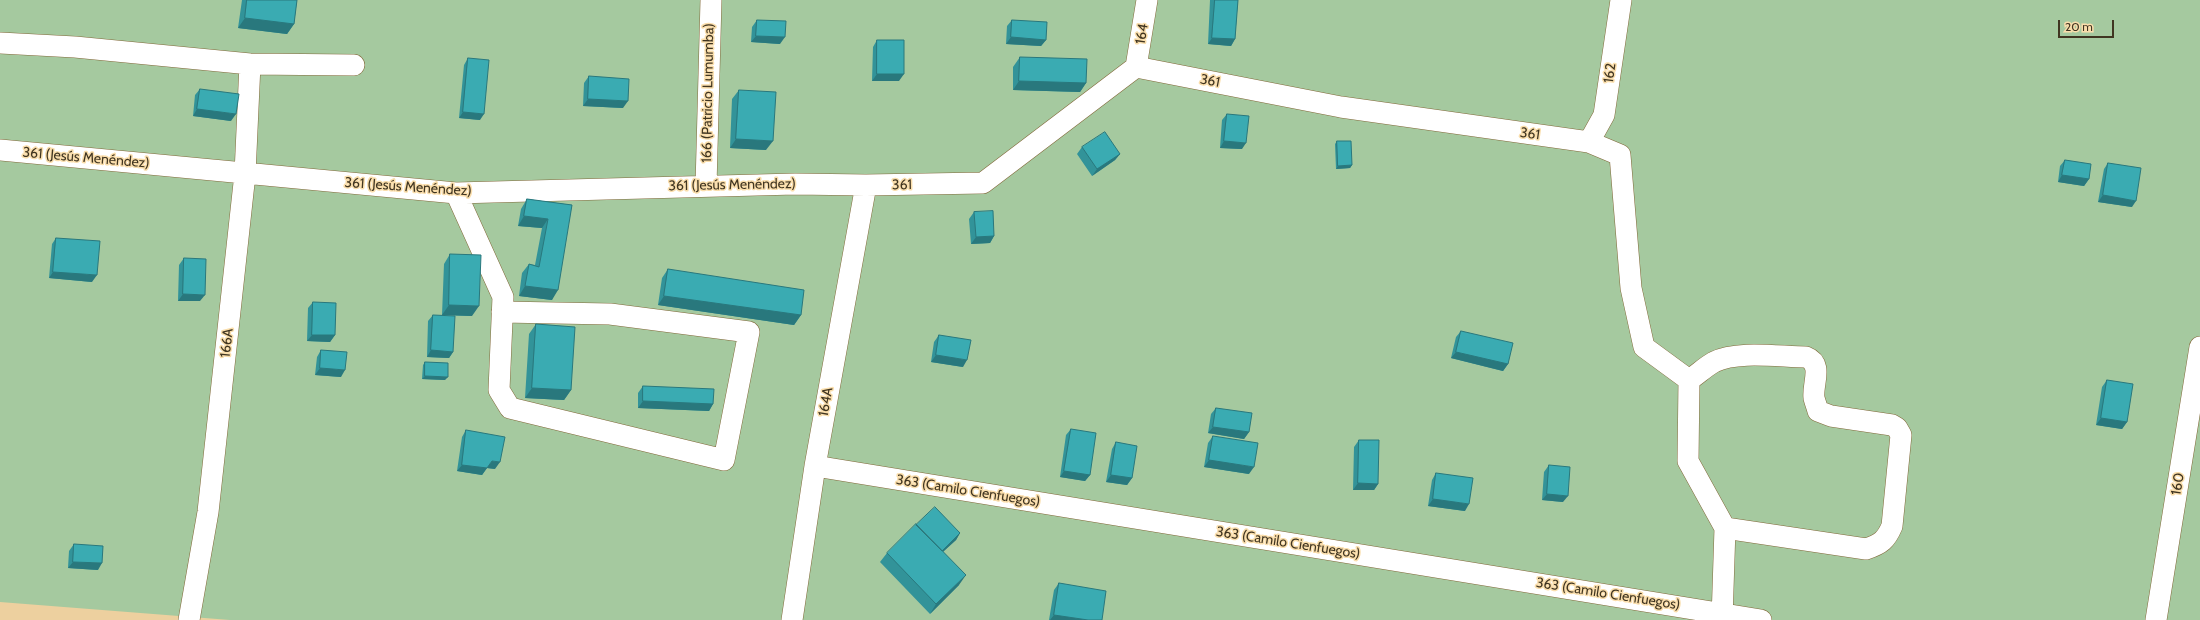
<!DOCTYPE html>
<meta charset="utf-8">
<style>
body{margin:0}
#map{position:relative;width:2200px;height:620px;overflow:hidden;background:#edd09f;font-family:Cabin,sans-serif}
canvas{display:block}
.scale{position:absolute;left:2058px;top:20px;width:56px;height:18px;box-sizing:border-box;border:2px solid #403521;border-top:0;padding-left:5px;font-size:12px;line-height:14px;white-space:nowrap;color:#403521;-webkit-text-stroke:3px #fadeac;paint-order:stroke}
</style>
<div id="map">
<canvas width="2200" height="620"></canvas>
<div class="scale">20 m</div>
</div>
<script>
const ctx = document.querySelector('canvas').getContext('2d');
ctx.lineJoin = 'round';
function fillPath(path, color) {
  ctx.fillStyle = color;
  ctx.fill(path, 'evenodd');
}
function trace(path, color, width, dash) {
  ctx.strokeStyle = color;
  ctx.lineWidth = width;
  ctx.lineCap = dash ? 'butt' : 'round';
  ctx.setLineDash(dash || []);
  ctx.stroke(path);
}
function write(font, color, halo, rows, align = 'center') {
  ctx.font = font + ' Cabin,sans-serif';
  ctx.lineWidth = 3;
  ctx.setLineDash([]);
  ctx.textBaseline = 'middle';
  ctx.strokeStyle = halo;
  ctx.fillStyle = color;
  for (const [text, x, y, turn = 0] of rows) {
    ctx.save();
    ctx.translate(x, y);
    ctx.rotate((+turn || 0) * Math.PI / 180);
    ctx.textAlign = isNaN(turn) ? turn : align;
    if (halo) ctx.strokeText(text, 0, 0);
    ctx.fillText(text, 0, 0);
    ctx.restore();
  }
}
const green = new Path2D(`
 M 0,0 L 2200,0 L 2200,620 L 230,620 L 0,602 Z`);
const minor = new Path2D(`
 M 0,43 L 75,47 L 250,64 L 354,65
 M 1136,67 L 1147,0
 M 1589,142 L 1604,115 L 1621,0
 M 0,150 L 456,193 L 795,184 L 866,185 L 983,183 L 1136,67 L 1341,107 L 1589,142 L 1620,155 L 1631,288 L 1644,347 L 1689,380 L 1688,461 L 1725,528 L 1722,620
 M 706,186 L 711,0
 M 456,193 L 503,297 L 499,390 L 510,408 L 724,460 L 749,332 L 610,314 L 502,312
 M 1689,380 C 1697,375 1705,367 1714,362 C 1737,350 1781,357 1806,357 C 1824,364 1812,384 1814,398 C 1815,402 1817,407 1818,411 L 1831,416 L 1892,425 L 1897,428 L 1901,435 L 1892,526 C 1886,540 1881,544 1866,549 L 1725,528
 M 815,466 L 1761,620
 M 189,620 L 208,512 L 245,174 L 250,64
 M 792,620 L 815,466 L 866,185
 M 2156,620 L 2200,347`);
const wall = new Path2D(`
 M 242,0 L 297,0 L 294,24 L 287,34 L 238,28 Z
 M 1210,0 L 1238,0 L 1235,39 L 1231,46 L 1208,44 Z
 M 757,20 L 780,44 L 751,42 L 752,27 Z
 M 1012,20 L 1046,40 L 1041,46 L 1006,44 L 1007,26 Z
 M 877,40 L 899,81 L 872,81 L 873,47 Z
 M 1020,57 L 1086,83 L 1080,92 L 1013,90 L 1013,67 Z
 M 468,58 L 480,120 L 459,118 L 464,65 Z
 M 589,76 L 623,108 L 583,106 L 584,83 Z
 M 200,89 L 231,121 L 193,116 L 195,95 Z
 M 739,90 L 766,150 L 730,148 L 732,99 Z
 M 1227,114 L 1242,149 L 1220,148 L 1222,120 Z
 M 1337,141 L 1352,165 L 1350,168 L 1336,169 L 1335,144 Z
 M 1082,147 L 1120,154 L 1115,160 L 1092,176 L 1077,154 Z
 M 2065,160 L 2089,179 L 2084,186 L 2058,182 L 2060,166 Z
 M 2108,163 L 2132,207 L 2098,202 L 2104,169 Z
 M 527,199 L 572,205 L 552,300 L 519,296 L 522,273 L 529,264 L 535,265 L 542,228 L 518,226 L 521,209 Z
 M 974,212 L 994,236 L 990,243 L 971,244 L 969,219 Z
 M 56,238 L 92,282 L 49,278 L 52,244 Z
 M 450,254 L 472,316 L 442,315 L 444,264 Z
 M 184,258 L 200,301 L 178,301 L 179,265 Z
 M 668,269 L 801,315 L 794,325 L 658,305 L 662,278 Z
 M 313,302 L 335,335 L 330,342 L 307,341 L 308,308 Z
 M 433,315 L 453,352 L 449,358 L 427,357 L 428,321 Z
 M 536,324 L 571,390 L 564,400 L 525,398 L 529,334 Z
 M 1461,331 L 1508,364 L 1503,371 L 1451,358 L 1456,337 Z
 M 939,335 L 963,367 L 931,362 L 934,342 Z
 M 321,350 L 341,377 L 315,375 L 317,357 Z
 M 425,362 L 445,380 L 422,379 L 423,365 Z
 M 2107,380 L 2127,422 L 2122,429 L 2096,425 L 2102,387 Z
 M 643,386 L 713,404 L 709,411 L 638,408 L 638,393 Z
 M 1216,408 L 1249,432 L 1244,439 L 1208,433 L 1211,414 Z
 M 1071,429 L 1090,475 L 1085,481 L 1060,477 L 1066,435 Z
 M 466,430 L 495,469 L 487,468 L 482,475 L 457,471 L 462,437 Z
 M 1213,436 L 1249,474 L 1204,467 L 1208,443 Z
 M 1359,440 L 1378,484 L 1374,490 L 1353,490 L 1354,447 Z
 M 1116,442 L 1132,478 L 1127,485 L 1106,482 L 1112,449 Z
 M 1549,465 L 1563,502 L 1542,500 L 1544,472 Z
 M 1436,473 L 1465,511 L 1428,506 L 1432,480 Z
 M 960,533 L 956,540 L 943,552 L 959,585 L 930,614 L 880,562 L 887,553 Z
 M 74,544 L 98,570 L 68,568 L 69,551 Z
 M 1059,583 L 1102,620 L 1049,620 L 1054,590 Z`);
const shadedWall = new Path2D(`
 M 245,18 L 294,24 L 287,34 L 238,28 Z
 M 756,36 L 785,37 L 780,44 L 751,42 Z
 M 1011,37 L 1046,40 L 1041,46 L 1006,44 Z
 M 1212,38 L 1235,39 L 1231,46 L 1208,44 Z
 M 877,74 L 904,74 L 899,81 L 872,81 Z
 M 1019,81 L 1086,83 L 1080,92 L 1013,90 Z
 M 588,99 L 628,101 L 623,108 L 583,106 Z
 M 197,109 L 236,114 L 231,121 L 193,116 Z
 M 463,112 L 484,114 L 480,120 L 459,118 Z
 M 736,139 L 773,141 L 766,150 L 730,148 Z
 M 1224,141 L 1246,143 L 1242,149 L 1220,148 Z
 M 1120,154 L 1115,160 L 1092,176 L 1097,169 Z
 M 1352,165 L 1350,168 L 1336,169 L 1338,166 Z
 M 2062,175 L 2089,179 L 2084,186 L 2058,182 Z
 M 2103,195 L 2136,201 L 2132,207 L 2098,202 Z
 M 524,216 L 548,219 L 542,228 L 518,226 Z
 M 994,236 L 990,243 L 971,244 L 976,237 Z
 M 53,272 L 97,275 L 92,282 L 49,278 Z
 M 525,286 L 558,290 L 552,300 L 519,296 Z
 M 183,294 L 205,295 L 200,301 L 178,301 Z
 M 664,296 L 801,315 L 794,325 L 658,305 Z
 M 449,305 L 479,306 L 472,316 L 442,315 Z
 M 312,335 L 335,335 L 330,342 L 307,341 Z
 M 431,350 L 453,352 L 449,358 L 427,357 Z
 M 1456,352 L 1508,364 L 1503,371 L 1451,358 Z
 M 936,355 L 967,360 L 963,367 L 931,362 Z
 M 320,368 L 345,370 L 341,377 L 315,375 Z
 M 425,376 L 448,377 L 445,380 L 422,379 Z
 M 532,388 L 571,390 L 564,400 L 525,398 Z
 M 643,401 L 713,404 L 709,411 L 638,408 Z
 M 2101,418 L 2127,422 L 2122,429 L 2096,425 Z
 M 1213,427 L 1249,432 L 1244,439 L 1208,433 Z
 M 1209,460 L 1254,467 L 1249,474 L 1204,467 Z
 M 492,461 L 500,462 L 495,469 L 487,468 Z
 M 462,465 L 487,468 L 482,475 L 457,471 Z
 M 1064,471 L 1090,475 L 1085,481 L 1060,477 Z
 M 1111,475 L 1132,478 L 1127,485 L 1106,482 Z
 M 1358,483 L 1378,484 L 1374,490 L 1353,490 Z
 M 1547,494 L 1568,496 L 1563,502 L 1542,500 Z
 M 1433,499 L 1469,504 L 1465,511 L 1428,506 Z
 M 960,533 L 956,540 L 937,557 L 942,551 Z
 M 73,562 L 102,563 L 98,570 L 68,568 Z
 M 966,575 L 959,585 L 930,614 L 936,604 Z
 M 1054,615 L 1088,620 L 1050,620 Z`);
const building = new Path2D(`
 M 247,0 L 297,0 L 294,24 L 245,18 Z
 M 1215,0 L 1238,0 L 1235,39 L 1212,38 Z
 M 757,20 L 786,21 L 785,37 L 756,36 Z
 M 1012,20 L 1047,22 L 1046,40 L 1011,37 Z
 M 877,40 L 904,40 L 904,74 L 877,74 Z
 M 1020,57 L 1087,59 L 1086,83 L 1019,81 Z
 M 468,58 L 489,60 L 484,114 L 463,112 Z
 M 589,76 L 629,79 L 628,101 L 588,99 Z
 M 200,89 L 239,94 L 236,114 L 197,109 Z
 M 739,90 L 776,92 L 773,141 L 736,139 Z
 M 1227,114 L 1249,116 L 1246,143 L 1224,141 Z
 M 1105,132 L 1120,154 L 1097,169 L 1082,147 Z
 M 1337,141 L 1351,141 L 1352,165 L 1338,166 Z
 M 2065,160 L 2091,164 L 2089,179 L 2062,175 Z
 M 2108,163 L 2141,168 L 2136,201 L 2103,195 Z
 M 527,199 L 572,205 L 558,290 L 525,286 L 529,264 L 539,267 L 548,219 L 524,216 Z
 M 993,211 L 994,236 L 976,237 L 974,212 Z
 M 56,238 L 100,241 L 97,275 L 53,272 Z
 M 450,254 L 481,255 L 479,306 L 449,305 Z
 M 184,258 L 206,259 L 205,295 L 183,294 Z
 M 668,269 L 804,290 L 801,315 L 664,296 Z
 M 313,302 L 336,303 L 335,335 L 312,335 Z
 M 433,315 L 455,316 L 453,352 L 431,350 Z
 M 536,324 L 575,327 L 571,390 L 532,388 Z
 M 1461,331 L 1513,343 L 1508,364 L 1456,352 Z
 M 939,335 L 971,340 L 967,360 L 936,355 Z
 M 321,350 L 347,352 L 345,370 L 320,368 Z
 M 425,362 L 448,363 L 448,377 L 425,376 Z
 M 2107,380 L 2133,384 L 2127,422 L 2101,418 Z
 M 643,386 L 714,389 L 713,404 L 643,401 Z
 M 1216,408 L 1252,413 L 1249,432 L 1213,427 Z
 M 1071,429 L 1096,433 L 1090,475 L 1064,471 Z
 M 466,430 L 505,437 L 500,462 L 492,461 L 487,468 L 462,465 Z
 M 1213,436 L 1258,443 L 1254,467 L 1209,460 Z
 M 1359,440 L 1379,440 L 1378,484 L 1358,483 Z
 M 1116,442 L 1137,446 L 1132,478 L 1111,475 Z
 M 1549,465 L 1570,467 L 1568,496 L 1547,494 Z
 M 1436,473 L 1473,478 L 1469,504 L 1433,499 Z
 M 935,507 L 960,533 L 942,551 L 916,525 Z
 M 916,524 L 966,575 L 936,604 L 887,553 Z
 M 74,544 L 103,546 L 102,563 L 73,562 Z
 M 1059,583 L 1106,591 L 1102,620 L 1088,620 L 1054,615 Z`);
const streetNames = [
 ["164",1142,34,-81],
 ["162",1610,73,-82],
 ["361",1210,81,11],
 ["166 (Patricio Lumumba)",708,93,-89],
 ["361",1530,134,8],
 ["361 (Jesús Menéndez)",86,158,5],
 ["361 (Jesús Menéndez)",732,185,-1],
 ["361",902,185,-1],
 ["361 (Jesús Menéndez)",408,187,4],
 ["166A",227,343,-84],
 ["164A",826,402,-80],
 ["160",2178,484,-81],
 ["363 (Camilo Cienfuegos)",968,491,9],
 ["363 (Camilo Cienfuegos)",1288,543,9],
 ["363 (Camilo Cienfuegos)",1608,594,9]
];
fillPath(green, '#a5c99f');
trace(minor, '#82693a', 22);
trace(minor, '#fff', 21);
fillPath(wall, '#329399');
fillPath(shadedWall, '#29787d');
fillPath(building, '#3aabb2');
trace(building, '#29787d', 1);
write('14px', '#403521', '#fadeac', streetNames);
</script>
